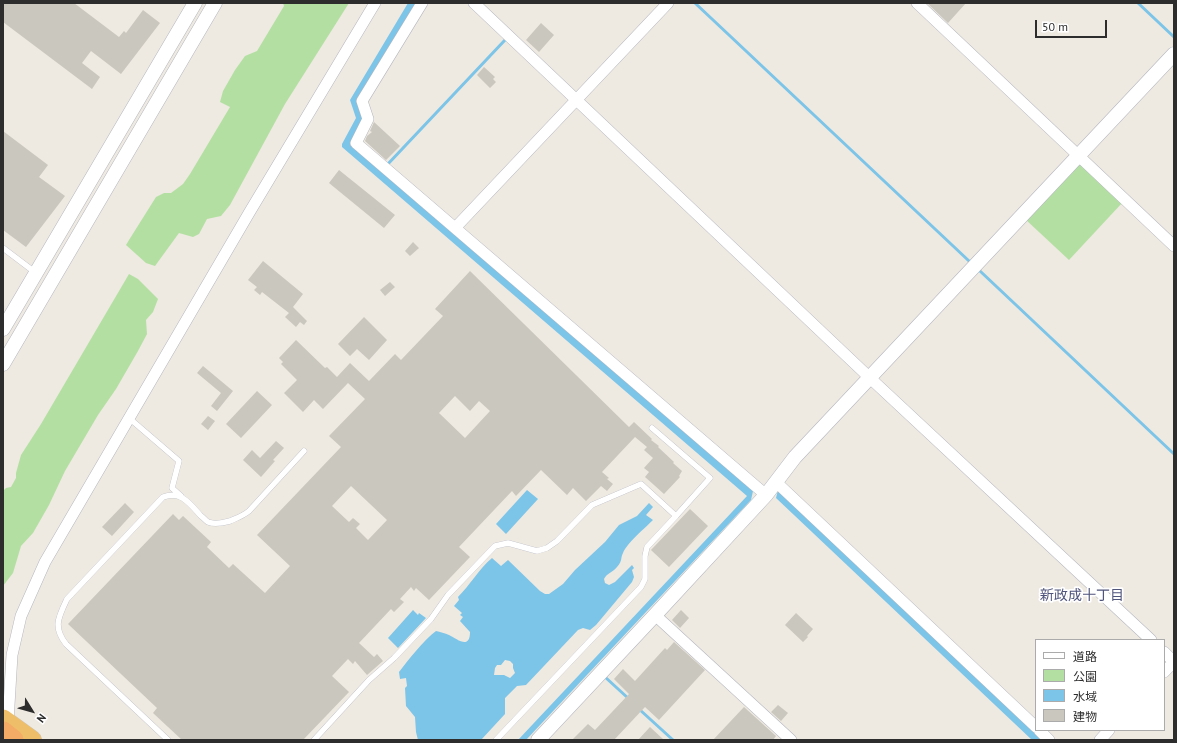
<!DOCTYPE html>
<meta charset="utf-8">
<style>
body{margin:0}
#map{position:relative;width:1177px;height:743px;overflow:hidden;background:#eee9e1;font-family:"PT Sans","Noto Sans JP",sans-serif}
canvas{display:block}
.frame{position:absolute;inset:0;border:4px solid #2d2d2d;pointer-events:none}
.legend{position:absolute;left:1035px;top:639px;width:130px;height:92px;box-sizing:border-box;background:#fff;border:1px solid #ababab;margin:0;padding:5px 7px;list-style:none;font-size:12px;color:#2d2d2d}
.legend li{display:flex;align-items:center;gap:8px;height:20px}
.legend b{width:20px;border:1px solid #ababab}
.north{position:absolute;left:12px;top:691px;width:40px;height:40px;-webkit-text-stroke:3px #fff;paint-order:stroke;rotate:127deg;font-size:11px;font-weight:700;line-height:16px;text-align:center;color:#2d2d2d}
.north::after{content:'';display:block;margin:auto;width:14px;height:18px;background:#2d2d2d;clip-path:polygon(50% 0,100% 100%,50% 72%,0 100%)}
.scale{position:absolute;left:1035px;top:20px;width:72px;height:18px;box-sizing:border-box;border:2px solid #2d2d2d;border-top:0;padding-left:5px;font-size:12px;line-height:14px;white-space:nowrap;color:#2d2d2d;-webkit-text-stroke:3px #fff;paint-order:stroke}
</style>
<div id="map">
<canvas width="1177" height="743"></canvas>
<div class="frame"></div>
<ul class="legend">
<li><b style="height:5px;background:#fff"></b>道路</li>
<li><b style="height:11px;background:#b3e0a2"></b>公園</li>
<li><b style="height:11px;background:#7cc5e8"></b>水域</li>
<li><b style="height:11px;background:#cac7bf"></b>建物</li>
</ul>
<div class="north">N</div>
<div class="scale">50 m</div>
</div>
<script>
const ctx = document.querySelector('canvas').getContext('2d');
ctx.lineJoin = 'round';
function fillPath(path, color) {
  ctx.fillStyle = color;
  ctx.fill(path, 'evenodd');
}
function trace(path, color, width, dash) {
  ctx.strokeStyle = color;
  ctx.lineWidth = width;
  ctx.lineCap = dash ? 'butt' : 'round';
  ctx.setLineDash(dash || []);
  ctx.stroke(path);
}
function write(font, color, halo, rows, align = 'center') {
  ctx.font = font + ' "PT Sans","Noto Sans JP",sans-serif';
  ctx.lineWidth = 3.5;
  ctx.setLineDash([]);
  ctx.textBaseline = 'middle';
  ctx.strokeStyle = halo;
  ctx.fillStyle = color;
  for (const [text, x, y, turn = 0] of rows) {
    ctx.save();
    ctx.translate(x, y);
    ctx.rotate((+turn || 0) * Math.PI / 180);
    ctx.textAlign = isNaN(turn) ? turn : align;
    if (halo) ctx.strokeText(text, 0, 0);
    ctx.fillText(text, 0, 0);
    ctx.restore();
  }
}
const green = new Path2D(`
 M 283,3 L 349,3 L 285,104 L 230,205 L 221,216 L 207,219 L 199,234 L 193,237 L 179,233 L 155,266 L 146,263 L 126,245 L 129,240 L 156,197 L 164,193 L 171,193 L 183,184 L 190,174 L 230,107 L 220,102 L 223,91 L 235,70 L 245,56 L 257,51 L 284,6 Z
 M 1078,163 L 1083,164 L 1123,202 L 1069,260 L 1025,219 Z
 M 129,274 L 138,279 L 158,299 L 153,312 L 146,320 L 147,334 L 138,351 L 116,389 L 98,415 L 65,471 L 49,505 L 33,533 L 21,546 L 13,573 L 3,586 L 3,491 L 6,488 L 11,487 L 16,478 L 16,473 L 21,455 L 41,424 Z`);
const water = new Path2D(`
 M 408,3 L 417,3 L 358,101 L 363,120 L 350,145 L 753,491 L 751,500 L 526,740 L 518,740 L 747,496 L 342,147 L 342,144 L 356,118 L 350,100 Z
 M 527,490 L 538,499 L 506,534 L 496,524 Z
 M 778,490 L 1042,740 L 1032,740 L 776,498 Z
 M 649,503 L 653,507 L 646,515 L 653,520 C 645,528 627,543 623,553 C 620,559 623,560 617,567 C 613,572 607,573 604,579 L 605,583 L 609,585 L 615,582 L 632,565 L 634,568 L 632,570 L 634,577 L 632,582 L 596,625 L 590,630 L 583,628 L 578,630 L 526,685 L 517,686 L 505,698 L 505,714 L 481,740 L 418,740 L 416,732 L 415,717 L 406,706 L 405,688 L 407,686 L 406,678 L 400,679 L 399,672 C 409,659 423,641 436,631 C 440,632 445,633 449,635 C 457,639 470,650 470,632 L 460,621 L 463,617 L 460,615 L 462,613 L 454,606 L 459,600 L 458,597 C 470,585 479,569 492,558 L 501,566 L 508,560 L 540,591 L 545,594 L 549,594 L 563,584 L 575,570 L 605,542 L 619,525 L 637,516 ZM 505,660 L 510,661 L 513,664 L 513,668 L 515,673 L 510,678 L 504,675 L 494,675 L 495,668 L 497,665 L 501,665 Z
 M 413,610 L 418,615 L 419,613 L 426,618 L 398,648 L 388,638 Z`);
const stream = new Path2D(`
 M 695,3 L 969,261
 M 1138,3 L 1174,37
 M 387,165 L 505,40
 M 980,271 L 1174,454
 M 605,677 L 629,699
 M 639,709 L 673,740`);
const building = new Path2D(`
 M 3,3 L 74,3 L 119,37 L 124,31 L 126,33 L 143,10 L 160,23 L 121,74 L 91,51 L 82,63 L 100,77 L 92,89 L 3,22 Z
 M 927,3 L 966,3 L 948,23 Z
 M 541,23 L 554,35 L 539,52 L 526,40 Z
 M 484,67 L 495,77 L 493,79 L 496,82 L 490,88 L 477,75 Z
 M 374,122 L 400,146 L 386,160 L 365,141 L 367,136 L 372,132 L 370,131 Z
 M 3,131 L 48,165 L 39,177 L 65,196 L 26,247 L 3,230 Z
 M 339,170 L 395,215 L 384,228 L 329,183 Z
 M 413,242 L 419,248 L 410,256 L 405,251 Z
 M 263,261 L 303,294 L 293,307 L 307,321 L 304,325 L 300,322 L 296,327 L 285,317 L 289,313 L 262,292 L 260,295 L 254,290 L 257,287 L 248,280 Z
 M 470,271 L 629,427 L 634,422 L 652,439 L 651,440 L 659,446 L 658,447 L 674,462 L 673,463 L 682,471 L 679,476 L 680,477 L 664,494 L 654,485 L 645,477 L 649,472 L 644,468 L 653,458 L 644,450 L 647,447 L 635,437 L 602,472 L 609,478 L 607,479 L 613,484 L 607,491 L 601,486 L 586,501 L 573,488 L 567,495 L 541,470 L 516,496 L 512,491 L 459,547 L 470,557 L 429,600 L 416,588 L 414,591 L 411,587 L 400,599 L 404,602 L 394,612 L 391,609 L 359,643 L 374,657 L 377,654 L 383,661 L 367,675 L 355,661 L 353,664 L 348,659 L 332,676 L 349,692 L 303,740 L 182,740 L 153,713 L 157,708 L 68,624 L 173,514 L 179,520 L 183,516 L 211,542 L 207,547 L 229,568 L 233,564 L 265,593 L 290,566 L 257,535 L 341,447 L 329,436 L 365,399 L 348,383 L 323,409 L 314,400 L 303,412 L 284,393 L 297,380 L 281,364 L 283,362 L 279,358 L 296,340 L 325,368 L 327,367 L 337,377 L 350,363 L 369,381 L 395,354 L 401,360 L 443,316 L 435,309 ZM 455,396 L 470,411 L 479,401 L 490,411 L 465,438 L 439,413 ZM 351,486 L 387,520 L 368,540 L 356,528 L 360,524 L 353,518 L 349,522 L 332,506 Z
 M 390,282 L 395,287 L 385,296 L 380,290 Z
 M 364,317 L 387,340 L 369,360 L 357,349 L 350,356 L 338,344 Z
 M 203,366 L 233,391 L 217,411 L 211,406 L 221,393 L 197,373 Z
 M 257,391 L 272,405 L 241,438 L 226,424 Z
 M 208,416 L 215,421 L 208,430 L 201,424 Z
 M 276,441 L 284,448 L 273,460 L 275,461 L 261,477 L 243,460 L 252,450 L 260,458 Z
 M 125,503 L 134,512 L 112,536 L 102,527 Z
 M 690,509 L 708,526 L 669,567 L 651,550 Z
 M 681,610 L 689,618 L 680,628 L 672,620 Z
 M 796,613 L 813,629 L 807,636 L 808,637 L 803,642 L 785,625 Z
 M 674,642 L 705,670 L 659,720 L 645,707 L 614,740 L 572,740 L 588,724 L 595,730 L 629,694 L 614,679 L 623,669 L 635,681 L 665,648 L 667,650 Z
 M 778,705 L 788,713 L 781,721 L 771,712 Z
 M 744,707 L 776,736 L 773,740 L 713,740 Z
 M 650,727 L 664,740 L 638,740 Z`);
const service = new Path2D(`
 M 3,248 L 36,273
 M 129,418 L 179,461 L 172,488 L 181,496
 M 168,740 L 66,644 C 53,627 58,618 67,599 L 163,497 C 181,490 190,504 201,516 C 204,518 206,521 208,522 C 215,525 223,523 230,521 C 237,518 243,516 249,511 L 304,451
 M 314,740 L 369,680 L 394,658 L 431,619 L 448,595 L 495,546 L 508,543 L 537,551 L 547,548 L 557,541 L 592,505 L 641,484 L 676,516 L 710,478 L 652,428
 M 496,740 L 641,587 L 645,579 L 645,556 L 647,547 L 676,516`);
const minor = new Path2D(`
 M 422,3 L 362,101 L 368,119 L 356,143 L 766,495
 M 474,3 L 870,378 L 1151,640
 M 917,3 L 1174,246
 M 455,228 L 668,3
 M 776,482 L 1036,727
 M 655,615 L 791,740
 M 1164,652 L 1174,662
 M 1164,672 L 1174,662
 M 8,722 L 12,655 L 21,616 L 45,562 L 249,213 L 375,3
 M 1039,730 L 1049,740
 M 1100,740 L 1109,730`);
const tertiary = new Path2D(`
 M 3,329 L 195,3
 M 3,364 L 215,3
 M 538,740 L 655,615 L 766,495 L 795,457 L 1174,54`);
const trunk = new Path2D(`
 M 3,719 L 32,740`);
const motorway = new Path2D(`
 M 3,732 L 13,740`);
const neighbourhoodNames = [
 ["新政成十丁目",1082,596]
];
fillPath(green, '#b3e0a2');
fillPath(water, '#7cc5e8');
trace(stream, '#7cc5e8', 3);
fillPath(building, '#cac7bf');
trace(service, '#b4b6bf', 6);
trace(minor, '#b4b6bf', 12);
trace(tertiary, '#b4b6bf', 15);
trace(trunk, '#c8c8c8', 20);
trace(motorway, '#c8c8c8', 22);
trace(service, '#fff', 5.5);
trace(minor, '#fff', 11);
trace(tertiary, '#fff', 14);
trace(trunk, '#eebe69', 19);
trace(motorway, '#f4ab66', 21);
write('14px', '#50557c', '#fff', neighbourhoodNames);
</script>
